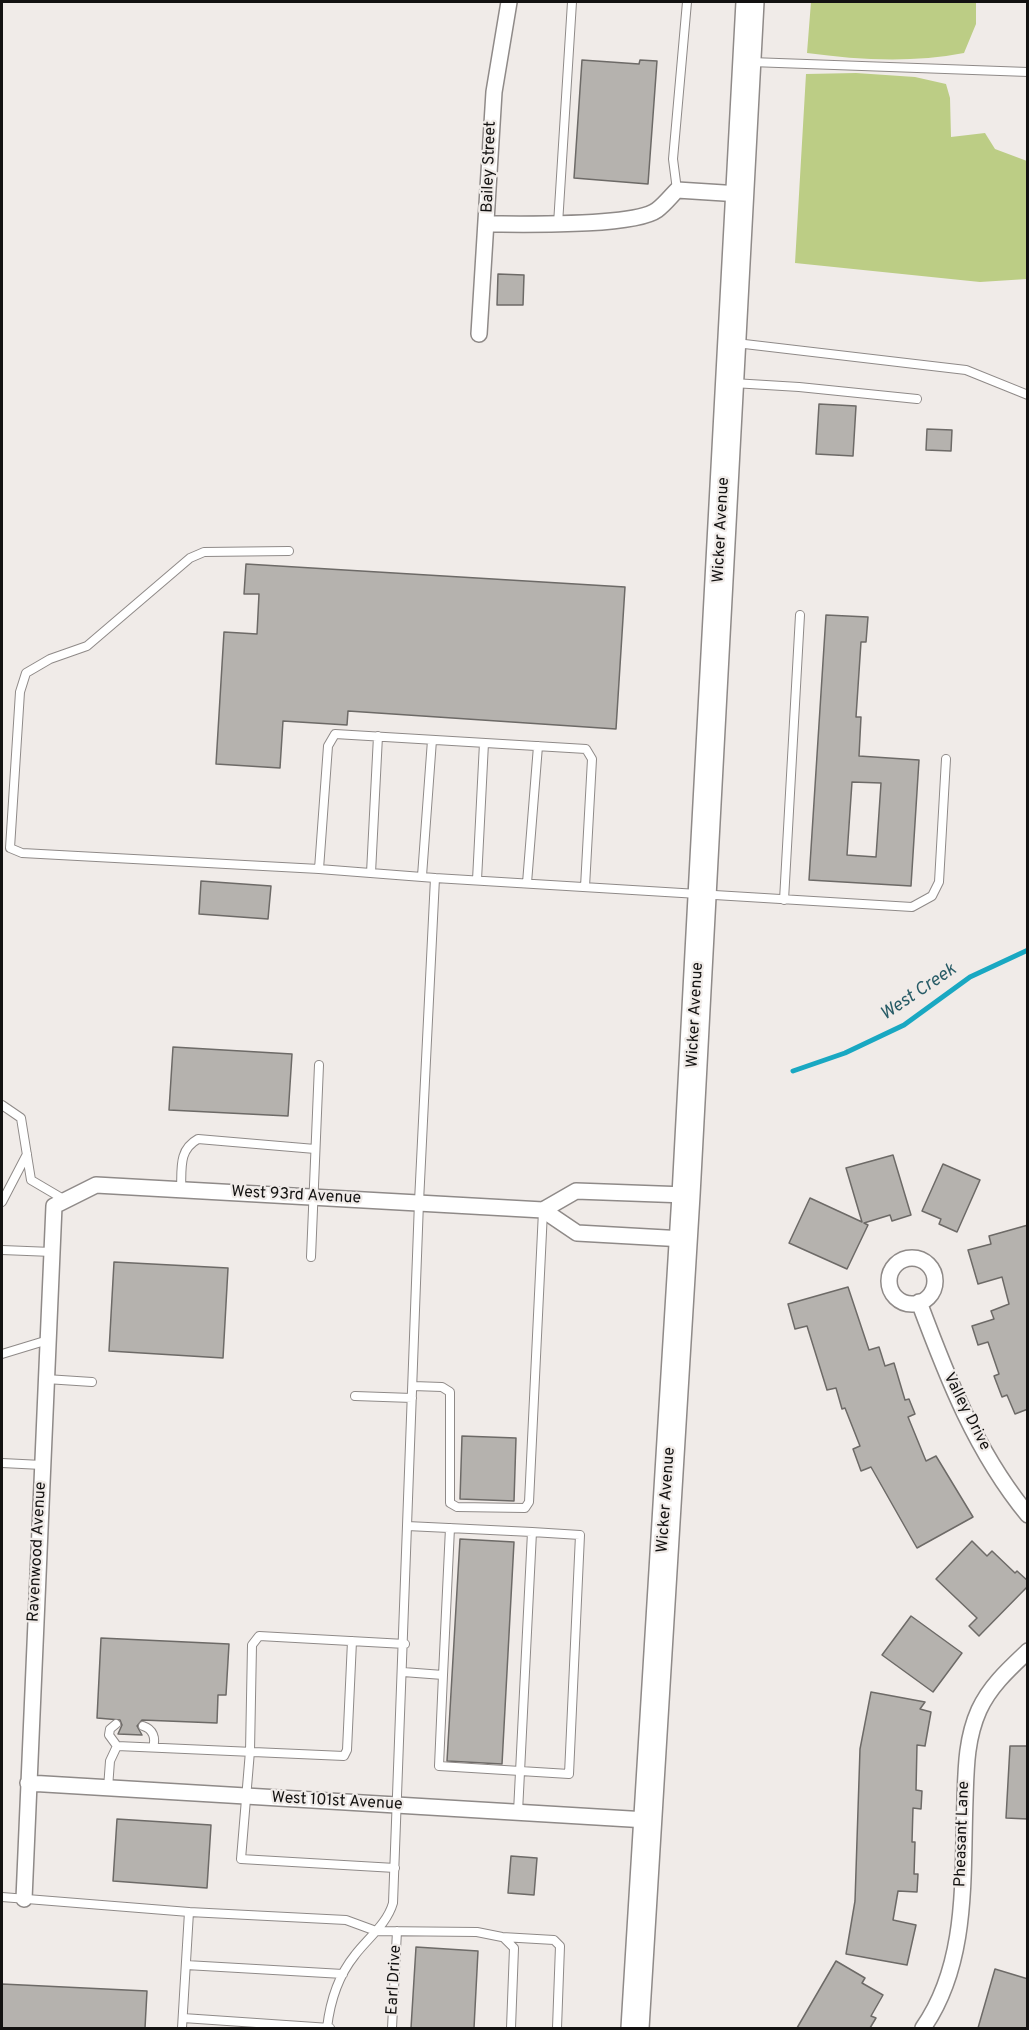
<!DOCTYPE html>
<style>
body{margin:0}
#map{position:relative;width:1029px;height:2030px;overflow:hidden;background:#f0ebe8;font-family:Overpass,sans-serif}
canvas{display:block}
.frame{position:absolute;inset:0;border:3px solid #131211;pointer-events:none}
</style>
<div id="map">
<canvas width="1029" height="2030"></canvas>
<div class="frame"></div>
</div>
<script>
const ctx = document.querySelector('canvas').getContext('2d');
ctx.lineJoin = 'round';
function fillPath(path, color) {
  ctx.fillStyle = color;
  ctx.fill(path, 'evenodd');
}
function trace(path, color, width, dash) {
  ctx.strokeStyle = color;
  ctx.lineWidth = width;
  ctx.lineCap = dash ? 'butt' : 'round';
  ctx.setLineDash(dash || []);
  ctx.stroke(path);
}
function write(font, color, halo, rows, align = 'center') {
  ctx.font = font + ' Overpass,sans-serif';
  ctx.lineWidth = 4.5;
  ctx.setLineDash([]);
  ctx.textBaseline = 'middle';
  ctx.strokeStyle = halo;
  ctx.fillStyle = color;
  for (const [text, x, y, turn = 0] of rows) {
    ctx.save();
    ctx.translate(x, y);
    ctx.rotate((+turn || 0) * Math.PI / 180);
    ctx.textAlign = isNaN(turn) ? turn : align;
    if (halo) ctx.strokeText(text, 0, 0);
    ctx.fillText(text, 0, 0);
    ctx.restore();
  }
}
const green = new Path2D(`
 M 811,2 L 976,2 L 976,24 L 964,53 C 912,63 859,60 807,53 Z
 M 856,73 L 915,77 L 946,84 L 950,98 L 951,137 L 985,133 L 995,149 L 1027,161 L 1027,279 L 980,282 L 795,263 L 806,74 Z`);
const stream = new Path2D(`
 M 793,1071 L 845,1053 L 904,1025 L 970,977 L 1028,950`);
const building = new Path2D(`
 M 582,60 L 639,64 L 640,60 L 657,61 L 648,184 L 574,178 Z
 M 498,274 L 524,275 L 523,305 L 497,305 Z
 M 819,404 L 856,406 L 853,456 L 816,454 Z
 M 927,429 L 952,430 L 951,451 L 926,450 Z
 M 246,564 L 625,587 L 616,729 L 348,711 L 347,725 L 283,721 L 280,768 L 216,764 L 224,632 L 257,634 L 259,594 L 244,594 Z
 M 826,615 L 868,617 L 866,642 L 861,642 L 856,717 L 861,717 L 859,756 L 919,760 L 911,886 L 809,880 ZM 852,782 L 881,783 L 876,857 L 847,855 Z
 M 201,881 L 271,886 L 268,919 L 199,914 Z
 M 173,1047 L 292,1054 L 288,1116 L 169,1110 Z
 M 893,1155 L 911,1215 L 892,1221 L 890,1215 L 864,1223 L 868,1225 L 847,1269 L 789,1243 L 810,1198 L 862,1222 L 846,1168 Z
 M 943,1164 L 980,1180 L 957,1232 L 939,1224 L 941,1219 L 922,1211 Z
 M 1028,1225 L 1028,1409 L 1015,1414 L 1007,1395 L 1002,1397 L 994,1376 L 999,1374 L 988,1342 L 978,1345 L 972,1326 L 994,1319 L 991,1311 L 1009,1304 L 1002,1277 L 978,1284 L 968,1250 L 991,1244 L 989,1236 Z
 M 114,1262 L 228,1268 L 223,1358 L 109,1351 Z
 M 848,1287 L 869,1350 L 879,1347 L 885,1366 L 894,1363 L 905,1400 L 909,1399 L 915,1414 L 908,1417 L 926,1461 L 936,1456 L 973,1517 L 917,1548 L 871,1467 L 861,1471 L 853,1449 L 860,1446 L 845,1408 L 842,1409 L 836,1388 L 827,1390 L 807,1326 L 795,1329 L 788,1304 Z
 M 462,1436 L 516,1438 L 514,1501 L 460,1499 Z
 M 460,1539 L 514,1542 L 502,1764 L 447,1761 Z
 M 972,1541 L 987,1556 L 992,1551 L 1015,1573 L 1017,1571 L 1028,1581 L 1028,1586 L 979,1636 L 969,1626 L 977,1618 L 936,1579 Z
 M 911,1616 L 962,1653 L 933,1692 L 882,1655 Z
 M 101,1638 L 229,1644 L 226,1695 L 218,1695 L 217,1723 L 142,1720 L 137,1726 L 142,1735 L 118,1734 L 122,1725 L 120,1720 L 97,1718 Z
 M 871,1692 L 925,1702 L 920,1709 L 931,1712 L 925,1746 L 917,1745 L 916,1790 L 922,1791 L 921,1809 L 913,1808 L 912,1842 L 915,1842 L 914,1874 L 918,1874 L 917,1892 L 898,1891 L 893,1920 L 916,1925 L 907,1965 L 846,1954 L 855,1901 L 860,1749 Z
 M 1010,1746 L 1028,1746 L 1028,1819 L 1006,1818 Z
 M 117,1819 L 211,1825 L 207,1888 L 113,1881 Z
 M 511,1856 L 537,1858 L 534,1895 L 508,1893 Z
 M 416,1947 L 478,1951 L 474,2028 L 411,2028 Z
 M 836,1961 L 865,1978 L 862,1983 L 883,1995 L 871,2016 L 876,2018 L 870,2028 L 797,2028 Z
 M 995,1969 L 1028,1979 L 1028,2028 L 978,2028 Z
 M 2,1984 L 147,1991 L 145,2028 L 2,2028 Z`);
const lane = new Path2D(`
 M 751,62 L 1028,72
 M 677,190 L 673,159 L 687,2
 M 558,224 L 572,2
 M 736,343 L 966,370 L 1028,395
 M 733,383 L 799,387 L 917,399
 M 289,551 L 204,552 L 190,558 L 87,646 L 50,659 L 26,673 L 20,692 L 10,848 L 22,853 L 319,869
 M 371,873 L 378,736
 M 422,876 L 432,740
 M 435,878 L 319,869 L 328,746 L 335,734 L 586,749 L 592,759 L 585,887
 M 477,880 L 484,743
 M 527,883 L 538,746
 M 784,900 L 800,615
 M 2,1105 L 21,1118 L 31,1180 L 65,1200
 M 181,1190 C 182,1169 178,1150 198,1139 L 315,1149
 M 2,1202 L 27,1154
 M 2,1250 L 52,1252
 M 311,1257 L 319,1065
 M 2,1354 L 48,1340
 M 46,1379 L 92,1382
 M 413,1386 L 442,1387 L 450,1392 L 450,1503 L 457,1507 L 525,1508 L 529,1502 L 543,1211
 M 355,1396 L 412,1398
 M 2,1463 L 42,1465
 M 407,1526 L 532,1532 L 518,1812
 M 403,1672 L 443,1675 L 450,1528
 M 443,1675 L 439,1766 L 569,1774 L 580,1535 L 532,1532
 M 116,1724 L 110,1729 L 109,1735 L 117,1746 L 344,1756 L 347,1750 L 352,1641
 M 143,1726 C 153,1729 156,1738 153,1747
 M 108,1788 L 110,1761 L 117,1746
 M 395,1868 L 241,1859 L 250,1751 L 252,1645 L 259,1636 L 405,1644
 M 2,1897 L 189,1912
 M 504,1938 L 514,1948 L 511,2028
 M 186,1965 L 343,1974
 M 183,2018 L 330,2028
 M 182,2028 L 189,1912 L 346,1920 L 376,1931 L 477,1932 L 502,1937 L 554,1940 L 560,1946 L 557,2028
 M 327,2028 C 330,2002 338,1976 355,1955 C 368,1938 387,1924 393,1903 L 419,1202 L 435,878 L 912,907 L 932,896 L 939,882 L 946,759
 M 392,2028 L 397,1931`);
const street = new Path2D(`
 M 488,224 C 521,224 634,227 657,210 C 665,204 671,196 677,190 L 740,194
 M 479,334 L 494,92 L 509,2
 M 543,1210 L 576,1191 L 686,1195
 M889 1281a23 23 0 1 1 46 0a23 23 0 1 1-46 0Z
 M 919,1302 C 947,1377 976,1452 1028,1515
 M 28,1783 L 647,1820
 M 24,1899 L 54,1206 L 96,1185 L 543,1210 L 577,1233 L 684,1239
 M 923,2028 C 969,1962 962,1877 965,1800 C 966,1769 966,1739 979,1710 C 990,1686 1009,1669 1028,1651`);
const highway = new Path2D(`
 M 635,2028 L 686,1195 L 750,2`);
const streetNames = [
 ["Bailey Street",490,167,-88],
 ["Wicker Avenue",722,530,-87],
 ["Wicker Avenue",696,1015,-87],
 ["West 93rd Avenue",296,1196,3],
 ["Valley Drive",966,1412,63],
 ["Wicker Avenue",667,1500,-86],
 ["Ravenwood Avenue",38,1552,-87],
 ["West 101st Avenue",337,1802,3],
 ["Pheasant Lane",963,1834,-88],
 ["Earl Drive",395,1980,-87]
];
const waterNames = [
 ["West Creek",919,993,-34]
];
fillPath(green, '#bccd85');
trace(stream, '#19a8c2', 5);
fillPath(building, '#b5b2ae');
trace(building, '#6d6a67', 1.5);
trace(lane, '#8f8a88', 10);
trace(street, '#8f8a88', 18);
trace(highway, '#8f8a88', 30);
trace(lane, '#fff', 8);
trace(street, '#fff', 15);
trace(highway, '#fff', 27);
write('16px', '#131211', '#f0ebe8', streetNames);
write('italic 18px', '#285c67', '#f0ebe8', waterNames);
</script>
